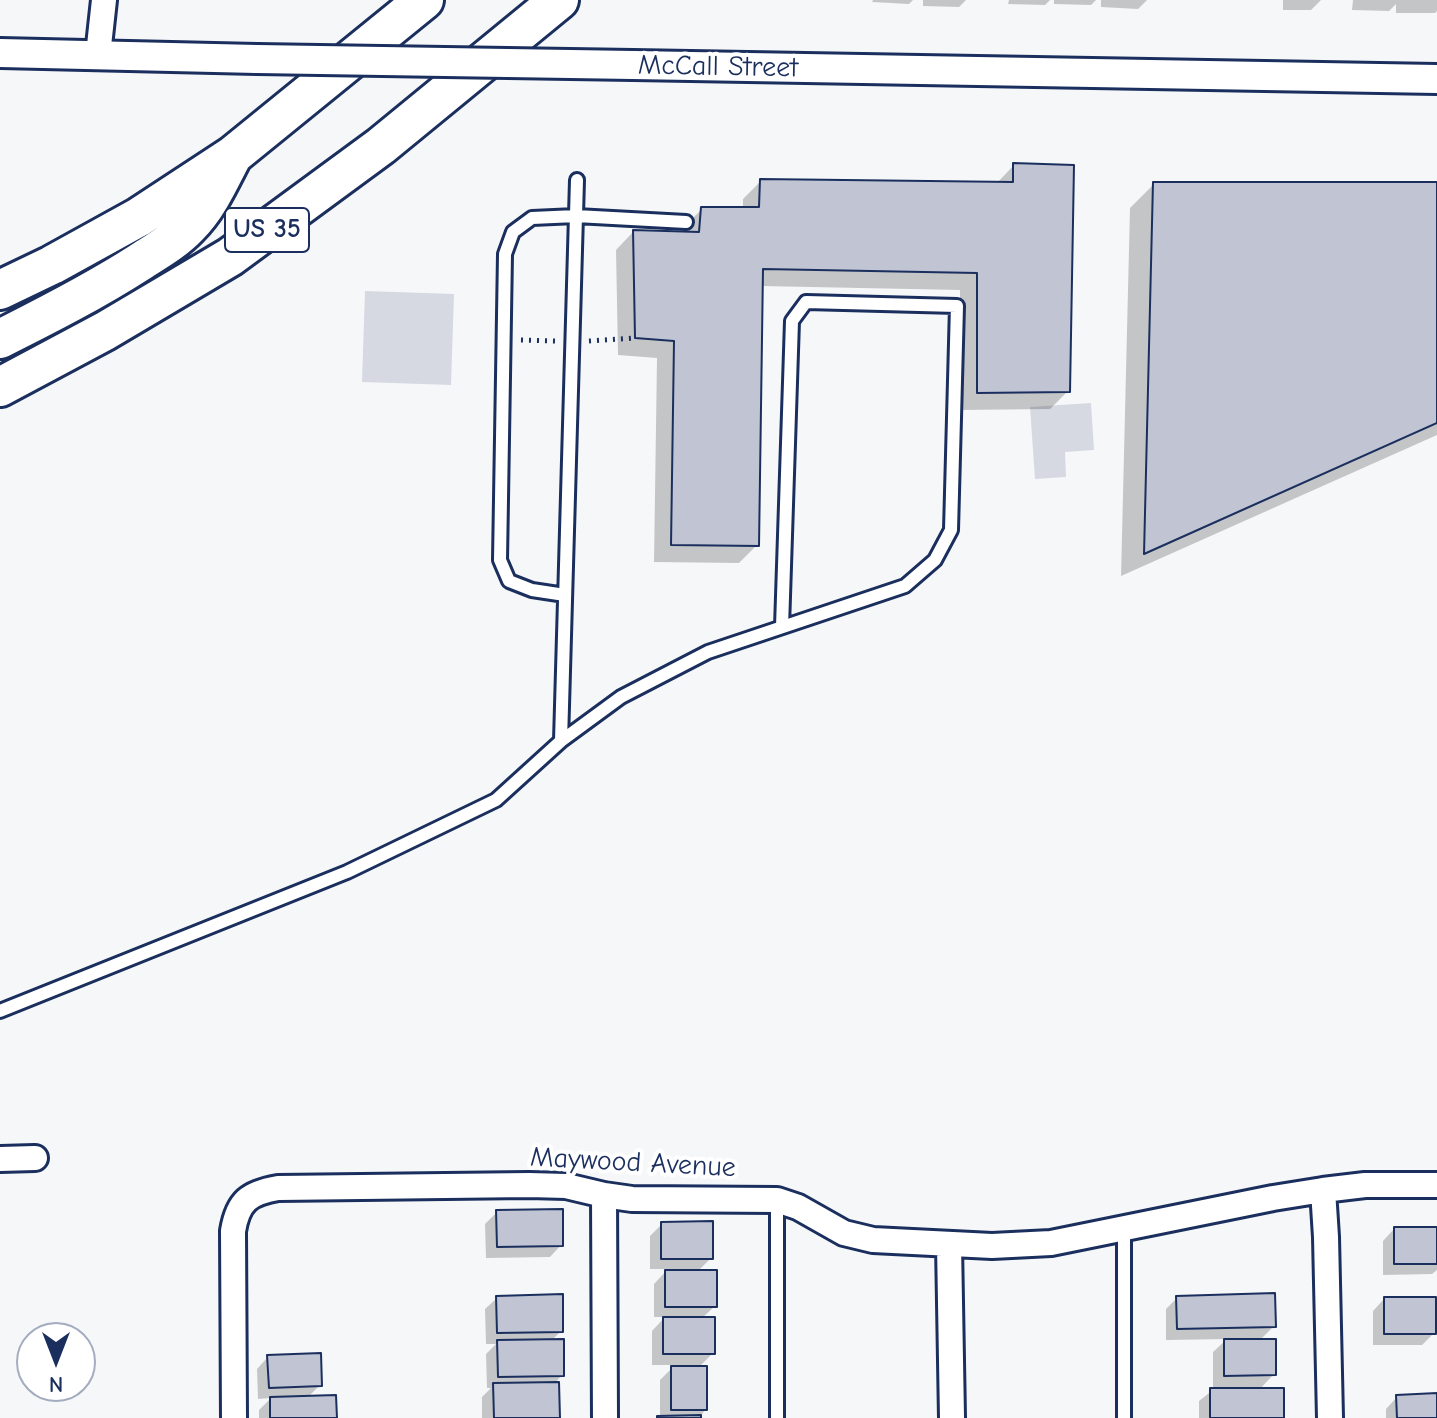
<!DOCTYPE html>
<style>
body{margin:0}
#map{position:relative;width:1437px;height:1418px;overflow:hidden;background:#f6f7f9;font-family:"Comic Neue",sans-serif}
canvas{display:block}
.north{position:absolute;left:16px;top:1322px;width:80px;height:80px;box-sizing:border-box;background:#fff;border:2px solid #a4acbf;border-radius:50%;rotate:180deg;font-size:22px;font-weight:700;line-height:32px;text-align:center;color:#1b2f5e}
.north::after{content:'';display:block;margin:auto;width:28px;height:36px;background:#1b2f5e;clip-path:polygon(50% 0,100% 100%,50% 72%,0 100%)}
</style>
<div id="map">
<canvas width="1437" height="1418"></canvas>
<div class="north">N</div>
</div>
<script>
const ctx = document.querySelector('canvas').getContext('2d');
ctx.lineJoin = 'round';
function fillPath(path, color) {
  ctx.fillStyle = color;
  ctx.fill(path, 'evenodd');
}
function trace(path, color, width, dash) {
  ctx.strokeStyle = color;
  ctx.lineWidth = width;
  ctx.lineCap = dash ? 'butt' : 'round';
  ctx.setLineDash(dash || []);
  ctx.stroke(path);
}
function write(font, color, halo, rows, align = 'center') {
  ctx.font = font + ' "Comic Neue",sans-serif';
  ctx.lineWidth = 8;
  ctx.setLineDash([]);
  ctx.textBaseline = 'middle';
  ctx.strokeStyle = halo;
  ctx.fillStyle = color;
  for (const [text, x, y, turn = 0] of rows) {
    ctx.save();
    ctx.translate(x, y);
    ctx.rotate((+turn || 0) * Math.PI / 180);
    ctx.textAlign = isNaN(turn) ? turn : align;
    if (halo) ctx.strokeText(text, 0, 0);
    ctx.fillText(text, 0, 0);
    ctx.restore();
  }
}
const green = new Path2D(`
 M 365,291 L 454,294 L 451,385 L 362,382 Z
 M 1091,403 L 1094,450 L 1065,452 L 1066,477 L 1035,479 L 1030,407 Z`);
const shadow = new Path2D(`
 M 873,0 L 913,0 L 909,4 L 872,2 Z
 M 923,0 L 966,0 L 959,7 L 923,6 Z
 M 1009,0 L 1050,0 L 1045,5 L 1008,4 Z
 M 1054,0 L 1096,0 L 1091,5 L 1054,4 Z
 M 1101,0 L 1147,0 L 1138,9 L 1101,7 Z
 M 1283,0 L 1321,0 L 1311,10 L 1283,10 Z
 M 1353,0 L 1437,0 L 1437,11 L 1435,13 L 1396,13 L 1396,4 L 1389,11 L 1352,10 Z
 M 1014,165 L 1068,391 L 1050,409 L 960,410 L 960,290 L 761,286 L 757,545 L 739,563 L 654,562 L 657,358 L 618,355 L 616,250 L 633,232 L 683,233 L 684,227 L 702,209 L 743,209 L 743,199 L 761,181 L 996,184 Z
 M 1154,184 L 1437,184 L 1437,435 L 1121,576 L 1130,208 Z
 M 497,1212 L 561,1245 L 550,1257 L 486,1258 L 485,1224 Z
 M 662,1224 L 711,1258 L 697,1272 L 715,1306 L 701,1319 L 713,1353 L 698,1368 L 705,1410 L 699,1418 L 660,1418 L 660,1380 L 675,1365 L 652,1365 L 652,1331 L 665,1317 L 654,1317 L 654,1284 L 668,1269 L 650,1269 L 650,1236 Z
 M 1394,1229 L 1437,1229 L 1437,1270 L 1432,1274 L 1383,1275 L 1383,1241 Z
 M 497,1298 L 561,1331 L 551,1341 L 562,1375 L 554,1384 L 558,1418 L 482,1418 L 482,1397 L 491,1388 L 487,1388 L 486,1354 L 496,1344 L 486,1344 L 485,1309 Z
 M 1177,1298 L 1274,1326 L 1259,1341 L 1274,1374 L 1259,1390 L 1282,1418 L 1199,1418 L 1199,1401 L 1213,1390 L 1213,1352 L 1227,1339 L 1166,1340 L 1166,1309 Z
 M 1384,1299 L 1434,1333 L 1422,1345 L 1373,1345 L 1373,1311 Z
 M 268,1357 L 320,1385 L 307,1398 L 335,1418 L 259,1418 L 259,1410 L 271,1398 L 258,1399 L 257,1369 Z
 M 1437,1395 L 1437,1418 L 1386,1418 L 1386,1409 L 1397,1397 Z`);
const building = new Path2D(`
 M 1013,163 L 1074,165 L 1070,392 L 977,393 L 977,273 L 763,269 L 759,546 L 671,545 L 674,341 L 635,338 L 633,230 L 699,232 L 701,207 L 759,207 L 760,179 L 1013,182 Z
 M 1153,182 L 1437,182 L 1437,423 L 1144,554 Z
 M 563,1209 L 563,1246 L 497,1247 L 496,1210 Z
 M 713,1221 L 713,1259 L 661,1259 L 661,1222 Z
 M 1394,1227 L 1437,1227 L 1437,1264 L 1394,1264 Z
 M 665,1270 L 717,1270 L 717,1307 L 665,1307 Z
 M 1275,1293 L 1276,1327 L 1177,1329 L 1176,1296 Z
 M 563,1294 L 563,1332 L 497,1333 L 496,1296 Z
 M 1384,1297 L 1436,1297 L 1436,1334 L 1384,1334 Z
 M 663,1317 L 715,1317 L 715,1354 L 663,1354 Z
 M 564,1339 L 564,1376 L 498,1377 L 497,1340 Z
 M 1224,1339 L 1276,1339 L 1276,1375 L 1224,1376 Z
 M 321,1353 L 322,1386 L 269,1388 L 267,1355 Z
 M 671,1366 L 707,1366 L 707,1410 L 671,1410 Z
 M 559,1382 L 560,1418 L 494,1418 L 493,1383 Z
 M 1210,1388 L 1284,1388 L 1284,1418 L 1210,1418 Z
 M 1437,1393 L 1437,1418 L 1397,1418 L 1396,1395 Z
 M 336,1395 L 337,1418 L 270,1418 L 270,1397 Z
 M 701,1415 L 701,1418 L 657,1418 L 657,1416 Z`);
const path = new Path2D(`
 M 521,340 L 555,341
 M 589,341 L 635,338`);
const service = new Path2D(`
 M 565,595 L 532,590 L 509,581 L 500,560 L 505,254 L 513,232 L 532,218 L 576,216 L 686,222
 M 561,741 L 577,180
 M 0,1011 L 347,872 L 496,800 L 561,741 L 621,697 L 708,652 L 905,586 L 935,560 L 951,530 L 957,306 L 806,302 L 792,321 L 782,627
 M 777,1418 L 777,1200
 M 1124,1418 L 1124,1228`);
const minor = new Path2D(`
 M 98,55 L 104,0
 M 0,1159 L 35,1158
 M 1323,1190 L 1326,1237 L 1330,1418
 M 604,1195 L 605,1418
 M 949,1244 L 952,1418
 M 234,1418 L 233,1231 C 238,1201 249,1193 278,1188 L 529,1185 L 566,1186 L 604,1195 L 632,1199 L 777,1200 L 798,1207 L 844,1233 L 873,1240 L 992,1246 L 1051,1243 L 1273,1198 L 1323,1190 L 1365,1185 L 1437,1185`);
const tertiary = new Path2D(`
 M 0,53 L 257,59
 M 633,65 L 1437,79`);
const trunk = new Path2D(`
 M 0,290 L 52,265 L 139,217 L 232,156 L 424,0
 M 0,339 C 48,315 95,291 140,262 C 157,251 175,241 189,226 C 208,207 219,182 231,159
 M 0,387 L 105,331 L 230,257 L 381,146 L 559,0`);
const tertiaryBridge = new Path2D(`
 M 257,59 L 633,65`);
const shields = [
 [267,230,84]
];
const shieldNames = [
 ["US 35",267,230]
];
const streetNames = [
 ["McCall Street",718,67,1],
 ["Maywood Avenue",633,1163,3]
];
fillPath(green, '#d6d9e2');
fillPath(shadow, '#0003');
fillPath(building, '#c0c4d3');
trace(building, '#1b2f5e', 2);
trace(service, '#1b2f5e', 18);
trace(minor, '#1b2f5e', 30);
trace(tertiary, '#1b2f5e', 34);
trace(trunk, '#1b2f5e', 44);
trace(path, '#1b2f5e', 5, [2, 6]);
trace(service, '#fff', 12);
trace(minor, '#fff', 24);
trace(tertiary, '#fff', 28);
trace(trunk, '#fff', 38);
trace(tertiaryBridge, '#1b2f5e', 34, []);
trace(tertiaryBridge, '#fff', 28);
for (const [x, y, w] of shields) {
  const box = new Path2D();
  box.roundRect(x - w / 2, y - 22, w, 44, 6);
  ctx.fillStyle = '#fff';
  ctx.fill(box);
  trace(box, '#1b2f5e', 2);
}
write('bold 26px', '#1b2f5e', null, shieldNames);
write('28px', '#1b2f5e', '#fff', streetNames);
</script>
